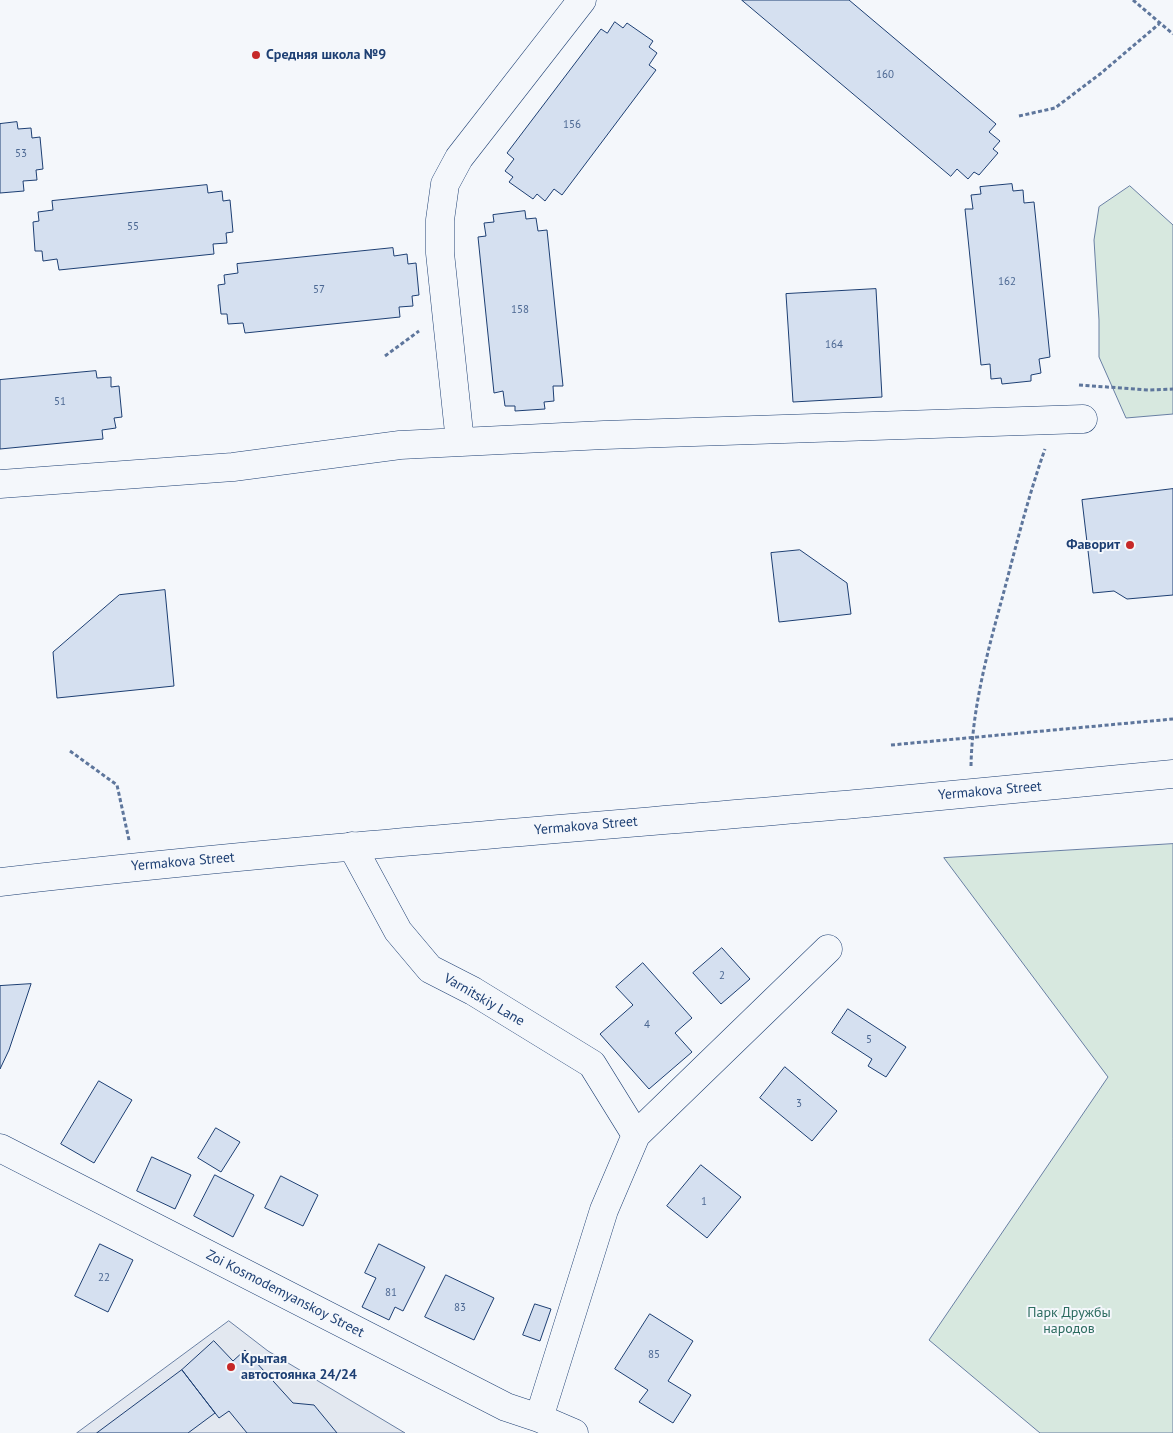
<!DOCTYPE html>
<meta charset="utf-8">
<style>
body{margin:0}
canvas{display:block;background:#f4f7fb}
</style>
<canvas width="1173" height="1433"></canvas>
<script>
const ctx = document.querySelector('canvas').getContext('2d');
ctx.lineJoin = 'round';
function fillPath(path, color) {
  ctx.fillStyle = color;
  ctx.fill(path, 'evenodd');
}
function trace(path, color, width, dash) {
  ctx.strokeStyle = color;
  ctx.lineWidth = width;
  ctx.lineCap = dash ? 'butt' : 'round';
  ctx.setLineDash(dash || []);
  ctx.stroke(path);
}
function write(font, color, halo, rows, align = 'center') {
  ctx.font = font + ' "PT Sans",sans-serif';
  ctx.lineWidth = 4;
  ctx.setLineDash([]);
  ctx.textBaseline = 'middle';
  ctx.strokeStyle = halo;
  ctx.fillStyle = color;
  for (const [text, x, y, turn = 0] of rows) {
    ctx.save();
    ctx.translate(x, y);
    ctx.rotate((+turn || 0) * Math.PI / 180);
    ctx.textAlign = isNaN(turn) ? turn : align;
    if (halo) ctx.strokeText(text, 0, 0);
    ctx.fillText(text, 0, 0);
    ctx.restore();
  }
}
const green = new Path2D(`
 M 1130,186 L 1173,225 L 1173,414 L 1126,418 L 1099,357 L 1099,320 L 1094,240 L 1099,207 Z
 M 1173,844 L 1173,1433 L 1040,1433 L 929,1340 L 1108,1077 L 944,858 Z`);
const parking = new Path2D(`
 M 229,1321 L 268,1351 L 405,1433 L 77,1433 Z`);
const building = new Path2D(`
 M 742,0 L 849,0 L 996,124 L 989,132 L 1000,141 L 993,149 L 998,153 L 979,175 L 974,172 L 968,179 L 957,169 L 951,176 Z
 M 615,22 L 623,28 L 627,23 L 653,41 L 649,47 L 657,53 L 649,65 L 656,70 L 562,195 L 554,189 L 545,201 L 537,194 L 533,199 L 509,182 L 513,177 L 505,171 L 514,159 L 507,153 L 601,29 L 607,33 Z
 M 17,122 L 18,129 L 31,128 L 32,138 L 40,137 L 43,169 L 36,170 L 37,180 L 23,181 L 24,191 L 0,193 L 0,124 Z
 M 1012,184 L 1013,191 L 1023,190 L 1024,203 L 1034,202 L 1050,357 L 1039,359 L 1041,373 L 1031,375 L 1031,381 L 1002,384 L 1001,378 L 991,379 L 990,364 L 981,365 L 965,209 L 973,209 L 971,195 L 981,194 L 980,187 Z
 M 207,185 L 208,193 L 222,191 L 223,201 L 230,200 L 233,232 L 226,233 L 227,243 L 213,244 L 214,254 L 59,270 L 57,259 L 43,261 L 42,251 L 35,251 L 33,222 L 39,221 L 38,212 L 53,210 L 52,201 Z
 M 525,211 L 526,219 L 536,218 L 538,231 L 547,230 L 563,386 L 553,386 L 554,401 L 544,402 L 545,409 L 515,411 L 515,406 L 505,406 L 503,391 L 494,393 L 478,237 L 486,236 L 484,223 L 494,222 L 493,215 Z
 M 393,248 L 394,256 L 407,254 L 408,264 L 416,263 L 419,295 L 412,296 L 413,306 L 399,307 L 400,317 L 245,333 L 243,323 L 228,324 L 227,314 L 221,314 L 218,285 L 225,284 L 224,275 L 238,273 L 237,264 Z
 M 876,289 L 882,397 L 793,402 L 786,294 Z
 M 96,371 L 97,378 L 111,377 L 111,387 L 119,386 L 122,417 L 114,418 L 116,428 L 102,430 L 103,439 L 0,449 L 0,380 Z
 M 1173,489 L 1173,595 L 1127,599 L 1114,591 L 1093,593 L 1082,500 Z
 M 800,550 L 847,583 L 851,614 L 779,622 L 771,553 Z
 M 165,590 L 174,686 L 57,698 L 53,652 L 119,595 Z
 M 722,948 L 750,979 L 721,1004 L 693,973 Z
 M 643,963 L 692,1018 L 675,1033 L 692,1052 L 649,1089 L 600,1034 L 633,1005 L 616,987 Z
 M 31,984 L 9,1050 L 0,1069 L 0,986 Z
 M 848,1009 L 906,1047 L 886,1077 L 868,1066 L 872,1059 L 832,1033 Z
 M 785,1067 L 837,1111 L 812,1141 L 760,1098 Z
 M 99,1081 L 132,1100 L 94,1163 L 61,1144 Z
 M 216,1128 L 240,1142 L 221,1172 L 198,1158 Z
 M 152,1157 L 191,1175 L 175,1209 L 137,1191 Z
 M 701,1165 L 741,1197 L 707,1238 L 667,1206 Z
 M 215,1175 L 254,1195 L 233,1237 L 194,1216 Z
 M 281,1176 L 318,1195 L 303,1226 L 265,1208 Z
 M 100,1244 L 133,1260 L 108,1312 L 75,1296 Z
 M 379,1244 L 425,1267 L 403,1311 L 395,1307 L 389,1320 L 362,1307 L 376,1278 L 365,1273 Z
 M 446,1275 L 494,1298 L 474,1340 L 425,1317 Z
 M 535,1304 L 551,1309 L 540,1341 L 523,1335 Z
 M 650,1314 L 693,1341 L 668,1381 L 691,1395 L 673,1423 L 639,1402 L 648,1390 L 615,1369 Z
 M 214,1341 L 233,1361 L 245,1350 L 293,1403 L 314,1405 L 337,1433 L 247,1433 L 229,1411 L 219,1418 L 182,1370 Z
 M 182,1370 L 215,1413 L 188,1433 L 97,1433 Z`);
const path = new Path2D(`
 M 1133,0 L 1173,34
 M 1019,116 L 1055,108 L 1100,74 L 1159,24
 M 385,356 L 419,331
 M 1079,385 L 1149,390 L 1173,389
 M 891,745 L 1173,719
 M 70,751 L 117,785 L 129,840
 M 971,766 C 972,708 988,650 1003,595 C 1016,546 1028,497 1045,449`);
const minor = new Path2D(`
 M 460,442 L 440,253 L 440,220 L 445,184 L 459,158 L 582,0
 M 0,484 L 233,467 L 400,445 L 604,435 L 1083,419
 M 352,846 L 398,931 L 430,969 L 473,991 L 592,1064 L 636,1135
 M 0,1148 L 506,1407 L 539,1418 L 574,1433
 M 539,1418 L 604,1210 L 636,1135 L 828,949`);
const major = new Path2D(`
 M 0,882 C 288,849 578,828 867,803 C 969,794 1071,784 1173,774`);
const markers = [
 [256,55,5,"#c62828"],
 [1130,545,5,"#c62828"],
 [231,1367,5,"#c62828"]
];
const numberNames = [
 ["160",885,75],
 ["156",572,125],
 ["53",21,154],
 ["55",133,227],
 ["162",1007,282],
 ["57",319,290],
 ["158",520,310],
 ["164",834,345],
 ["51",60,402],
 ["2",722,976],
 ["4",647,1025],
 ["5",869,1040],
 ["3",799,1104],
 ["1",704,1202],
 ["22",104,1278],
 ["81",391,1293],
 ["83",460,1308],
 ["85",654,1355]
];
const poiNames = [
 ["Средняя школа №9",266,55],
 ["Фаворит",1120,545,"right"],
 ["Крытая",241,1359],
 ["автостоянка 24/24",241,1375]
];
const streetNames = [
 ["Yermakova Street",990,791,-5],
 ["Yermakova Street",586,826,-5],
 ["Yermakova Street",183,862,-5],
 ["Varnitskiy Lane",484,1000,30],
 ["Zoi Kosmodemyanskoy Street",285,1294,27]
];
const parkNames = [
 ["Парк Дружбы",1069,1313],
 ["народов",1069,1329]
];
fillPath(green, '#d7e8df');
trace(green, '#687fa3', 1);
fillPath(parking, '#e3e8f0');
trace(parking, '#687fa3', 1);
fillPath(building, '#d5e0f0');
trace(building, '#1d3f73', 1);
trace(minor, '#1d3f73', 29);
trace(major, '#1d3f73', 29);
trace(path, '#5e769c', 3, [4, 2.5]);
trace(minor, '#f4f7fb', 28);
trace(major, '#f4f7fb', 28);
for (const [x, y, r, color] of markers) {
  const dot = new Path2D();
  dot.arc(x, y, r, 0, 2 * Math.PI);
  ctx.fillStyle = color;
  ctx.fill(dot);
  trace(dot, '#f4f7fb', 2);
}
write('11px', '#4b6792', null, numberNames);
write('bold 14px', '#1d3f73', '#f4f7fb', poiNames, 'left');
write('14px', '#1d3f73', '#f4f7fb', streetNames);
write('14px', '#2c6c60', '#f4f7fb', parkNames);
</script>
